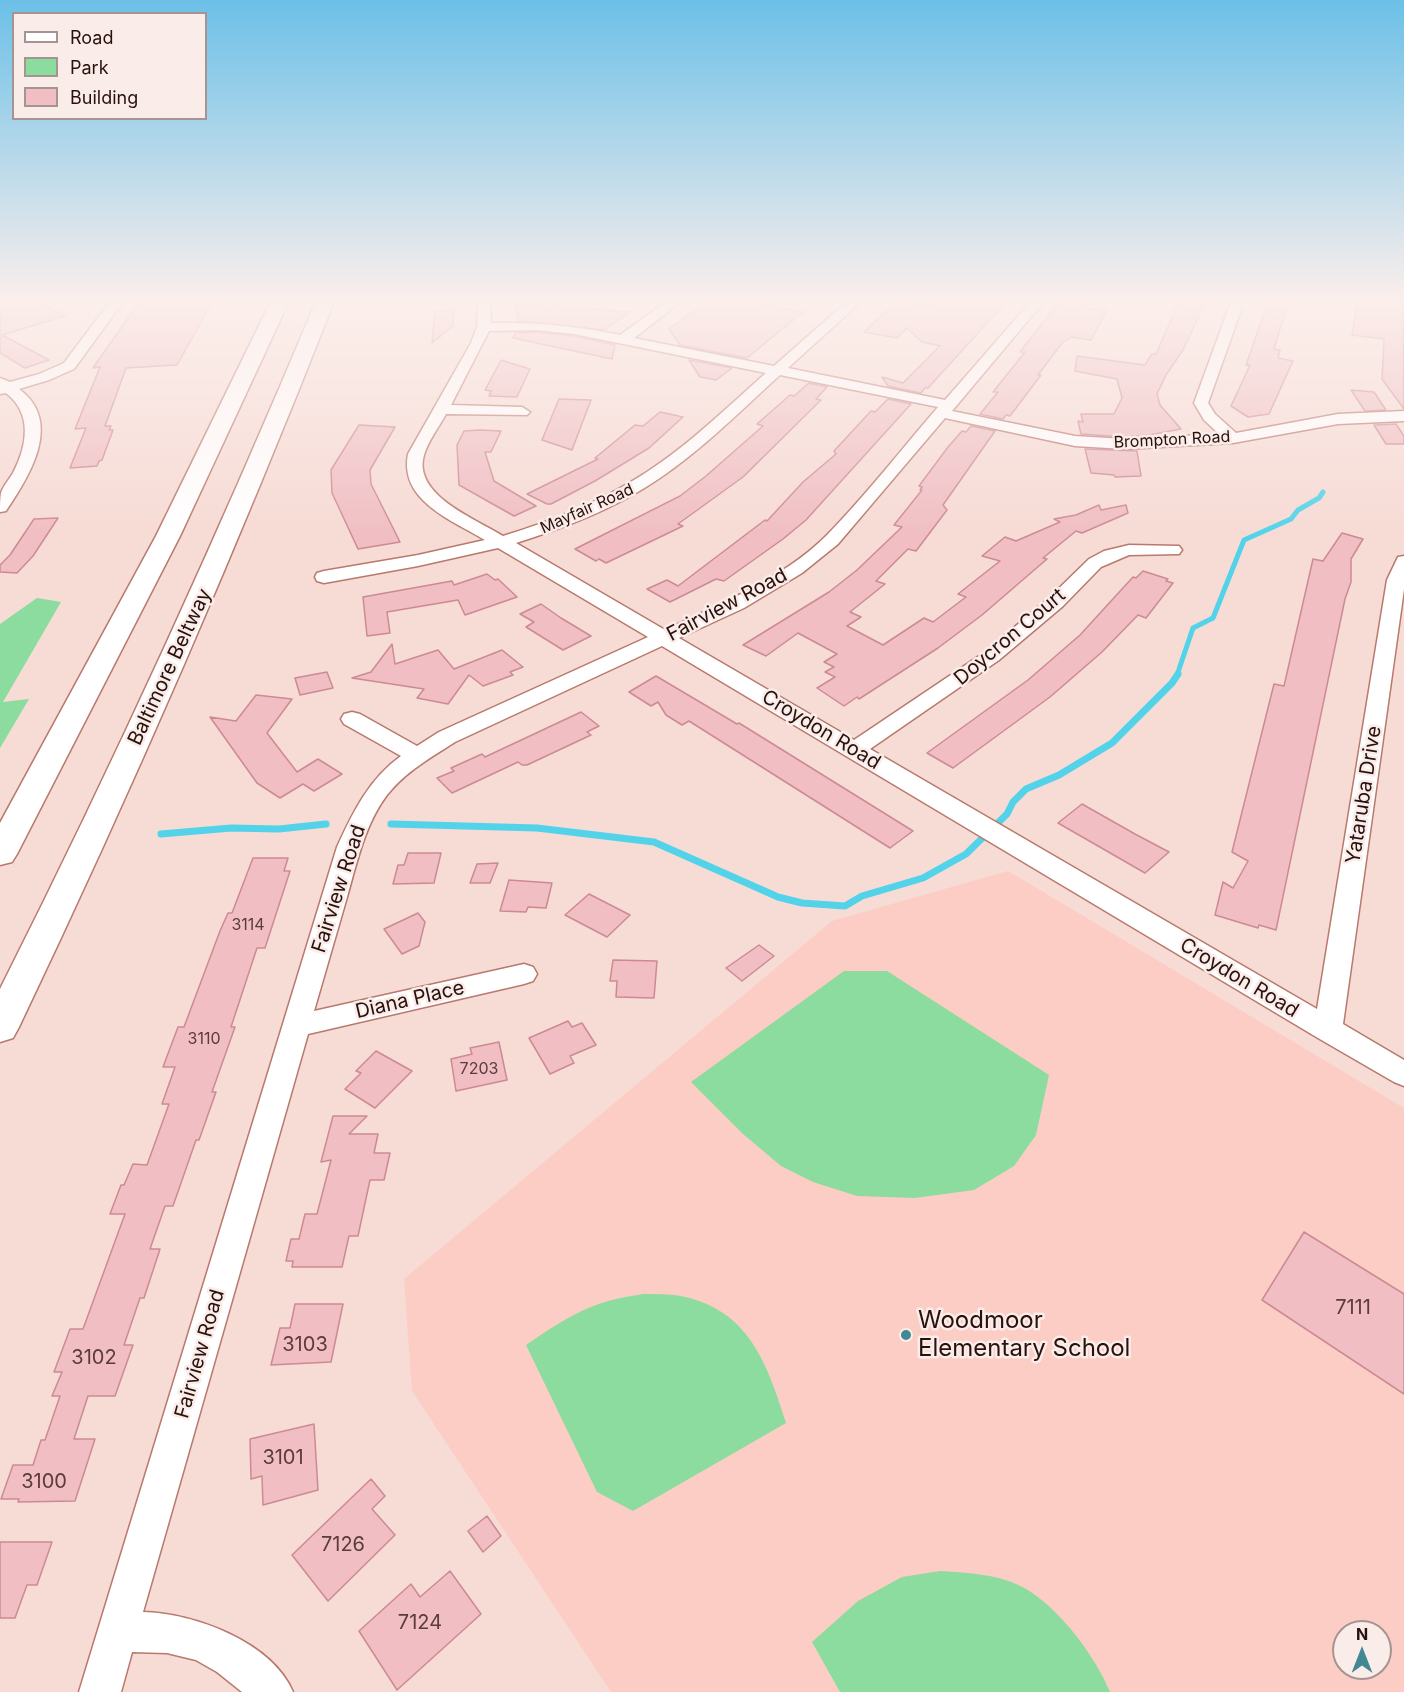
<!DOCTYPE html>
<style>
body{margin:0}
#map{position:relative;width:1404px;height:1692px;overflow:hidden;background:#f7dbd5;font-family:Inter,sans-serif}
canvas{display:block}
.legend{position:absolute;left:12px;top:12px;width:195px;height:108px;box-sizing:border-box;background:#faece9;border:2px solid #a69491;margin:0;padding:8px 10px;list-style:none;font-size:18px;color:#29110d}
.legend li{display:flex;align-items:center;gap:12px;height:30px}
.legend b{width:30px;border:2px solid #a69491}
.north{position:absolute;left:1332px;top:1620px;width:60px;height:60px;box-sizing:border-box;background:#faece9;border:2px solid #a69491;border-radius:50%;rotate:0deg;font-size:16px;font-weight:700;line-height:24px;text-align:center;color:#29110d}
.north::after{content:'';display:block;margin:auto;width:21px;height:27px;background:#428894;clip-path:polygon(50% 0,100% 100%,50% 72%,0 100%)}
</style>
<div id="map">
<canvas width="1404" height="1692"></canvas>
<ul class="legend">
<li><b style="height:8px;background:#fff"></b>Road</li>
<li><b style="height:16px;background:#8bdc9e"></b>Park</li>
<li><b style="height:16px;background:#f0bec3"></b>Building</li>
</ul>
<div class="north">N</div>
</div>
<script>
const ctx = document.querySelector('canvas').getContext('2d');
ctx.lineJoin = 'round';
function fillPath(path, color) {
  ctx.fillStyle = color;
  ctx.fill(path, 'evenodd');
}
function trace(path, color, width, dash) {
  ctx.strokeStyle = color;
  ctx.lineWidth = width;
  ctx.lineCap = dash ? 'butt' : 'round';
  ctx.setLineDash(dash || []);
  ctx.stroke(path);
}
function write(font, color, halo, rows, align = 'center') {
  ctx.font = font + ' Inter,sans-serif';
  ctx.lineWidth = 5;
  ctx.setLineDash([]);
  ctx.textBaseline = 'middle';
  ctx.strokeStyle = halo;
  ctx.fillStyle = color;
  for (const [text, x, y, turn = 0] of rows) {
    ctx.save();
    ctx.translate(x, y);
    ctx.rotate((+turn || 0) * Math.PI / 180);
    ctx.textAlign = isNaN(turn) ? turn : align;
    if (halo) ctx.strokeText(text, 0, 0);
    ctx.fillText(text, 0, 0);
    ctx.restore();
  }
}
const built = new Path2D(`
 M 1008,871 L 1404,1108 L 1404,1692 L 611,1692 L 412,1391 L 404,1279 L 832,921 ZM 1344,1632 L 1380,1632 L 1380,1668 L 1344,1668 Z`);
const green = new Path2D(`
 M 37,598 L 61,602 L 3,702 L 29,699 L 0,748 L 0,624 Z
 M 844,971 L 887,971 L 1049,1075 L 1036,1135 L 1014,1166 L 974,1190 L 915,1198 L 857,1196 L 813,1182 L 781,1166 L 743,1134 L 691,1082 Z
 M 644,1294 C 656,1294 669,1294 681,1296 C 749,1310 767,1363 786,1423 L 633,1511 L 597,1492 L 526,1345 C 569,1316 591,1301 644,1294 Z
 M 940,1571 C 968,1573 1001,1574 1026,1589 C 1060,1609 1095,1656 1110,1692 L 840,1692 L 812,1642 L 858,1601 L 902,1577 Z`);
const streamFar1 = new Path2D(`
 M 1177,675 L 1193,628 L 1213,618 L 1244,540 L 1291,519 L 1298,510 L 1319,498 L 1323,492`);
const stream = new Path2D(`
 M 391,824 L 537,828 L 654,842 L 778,897 L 802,903 L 845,906 L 862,896 L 923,878 L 966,854 L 1007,814 L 1013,802 L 1026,789 L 1059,775 L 1112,743 L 1172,683 L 1178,674
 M 161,834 L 231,828 L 279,829 L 326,824`);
const building = new Path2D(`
 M 0,299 L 34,299 L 65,316 L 2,335 L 49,360 L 25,368 L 0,353 Z
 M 214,299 L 177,365 L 126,368 L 105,426 L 111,426 L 109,430 L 113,430 L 102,460 L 99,461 L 97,466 L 70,468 L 86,428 L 75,429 L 100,367 L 93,368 L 139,302 Z
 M 711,299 L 739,299 L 803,312 L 747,358 L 680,345 L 669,329 Z
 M 934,299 L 1009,299 L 928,388 L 925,388 L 921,393 L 888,386 L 882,377 L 903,383 L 940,346 L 922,342 L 907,328 L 897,338 L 864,332 L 898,300 L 933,306 Z
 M 1061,299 L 1093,299 L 1086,308 L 1107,311 L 1091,340 L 1071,337 L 1062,343 L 1038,375 L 1041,375 L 1010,416 L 1006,415 L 1003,419 L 980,414 L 998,392 L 993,392 L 1025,352 L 1020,352 Z
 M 1180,299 L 1207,299 L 1183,350 L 1166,375 L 1157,394 L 1160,405 L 1181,429 L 1149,435 L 1125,437 L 1081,434 L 1078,421 L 1083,422 L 1081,414 L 1114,414 L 1122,398 L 1117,379 L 1075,371 L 1077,356 L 1145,365 L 1152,354 L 1156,354 Z
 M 1269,299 L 1289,299 L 1274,349 L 1280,350 L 1278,358 L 1293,361 L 1269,414 L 1248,417 L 1231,406 L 1250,365 L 1246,365 Z
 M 1358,299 L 1403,299 L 1404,409 L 1382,379 L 1384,339 L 1352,335 Z
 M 553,303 L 554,306 L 630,312 L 604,330 L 518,321 L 516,305 Z
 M 454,310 L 453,326 L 432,343 L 435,311 Z
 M 535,332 L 574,336 L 615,345 L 612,359 L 513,338 L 515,333 Z
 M 501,360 L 530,369 L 517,397 L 489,396 L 491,391 L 485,390 Z
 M 689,360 L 732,368 L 716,380 L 700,377 Z
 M 809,383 L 827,387 L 816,399 L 821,400 L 743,477 L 678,524 L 683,526 L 606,563 L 599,559 L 596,561 L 575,549 L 680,496 L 706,476 L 763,426 L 757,424 L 790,395 L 794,396 Z
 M 1351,390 L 1374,392 L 1386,410 L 1365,411 Z
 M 559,399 L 591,400 L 572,450 L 542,440 Z
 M 888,399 L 911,404 L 806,520 L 783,539 L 724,581 L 716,579 L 670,602 L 647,589 L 667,580 L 678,586 L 765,520 L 767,521 L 803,482 L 836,454 L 834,451 L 871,411 L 875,412 Z
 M 660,412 L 683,417 L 649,448 L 595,481 L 551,504 L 547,504 L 527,494 L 598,459 L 595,458 L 635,425 L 643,426 Z
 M 1396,424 L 1404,436 L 1404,444 L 1386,444 L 1374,425 Z
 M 359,425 L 395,427 L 370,470 L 371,484 L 400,542 L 358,549 L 332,493 L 331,470 Z
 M 971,426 L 995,431 L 943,505 L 947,510 L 916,551 L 908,549 L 876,581 L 885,584 L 850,612 L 861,617 L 847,626 L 883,645 L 924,618 L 933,622 L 966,597 L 958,594 L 1000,561 L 982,556 L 1005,537 L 1016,541 L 1060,522 L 1054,519 L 1076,515 L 1099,505 L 1101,510 L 1126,505 L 1128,513 L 1082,533 L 1076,531 L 1043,558 L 1047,559 L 982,615 L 938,648 L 859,699 L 857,697 L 844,706 L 817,688 L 835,677 L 825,672 L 834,667 L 824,662 L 837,654 L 798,633 L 766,656 L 743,645 L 829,592 L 857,570 L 902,527 L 894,525 L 922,490 L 920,490 L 922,487 L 919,486 L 948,447 L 962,431 L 966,432 Z
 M 480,430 L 501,431 L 491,452 L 485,452 L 494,481 L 536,506 L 514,516 L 459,485 L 457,445 L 464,431 Z
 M 1085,449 L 1137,451 L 1141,476 L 1115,477 L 1114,475 L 1091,473 Z
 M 58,518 L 33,556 L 17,573 L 0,572 L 0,565 L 10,555 L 34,519 Z
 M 1342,533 L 1363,539 L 1351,559 L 1351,582 L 1345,599 L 1276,930 L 1259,925 L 1258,928 L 1215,915 L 1223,882 L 1233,888 L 1248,861 L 1232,852 L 1274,684 L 1284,686 L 1313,559 L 1323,561 Z
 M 1143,571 L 1168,579 L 1166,581 L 1173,583 L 1146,618 L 1138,615 L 1102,652 L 1050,697 L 953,768 L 927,753 L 1028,680 L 1080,635 L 1133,577 L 1136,578 Z
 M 487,574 L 495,580 L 498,579 L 517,597 L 465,615 L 458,600 L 387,612 L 390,633 L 367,636 L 363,597 L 452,581 L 454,585 Z
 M 541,604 L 561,618 L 591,636 L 563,650 L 526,627 L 534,622 L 520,614 Z
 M 392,644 L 395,664 L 438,650 L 454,669 L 502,650 L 523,667 L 510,672 L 513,675 L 483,686 L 469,675 L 448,704 L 417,698 L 424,689 L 352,678 L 371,672 Z
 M 327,672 L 333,688 L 300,695 L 295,678 Z
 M 656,676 L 737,724 L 739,723 L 913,831 L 890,848 L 689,721 L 682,725 L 666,715 L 658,702 L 651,706 L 629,692 Z
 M 256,695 L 292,699 L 267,733 L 297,772 L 318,759 L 342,774 L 314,791 L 303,784 L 280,798 L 257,783 L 210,717 L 236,721 Z
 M 581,712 L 599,726 L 587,732 L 591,735 L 527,765 L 522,765 L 518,762 L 452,793 L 437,778 L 454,771 L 451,768 L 482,754 L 485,757 Z
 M 1082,804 L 1135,834 L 1169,852 L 1145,873 L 1058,823 Z
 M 408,853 L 441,853 L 434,883 L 393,884 L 398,865 L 404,865 Z
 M 253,858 L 288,858 L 284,871 L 290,871 L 265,948 L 257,948 L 231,1027 L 235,1027 L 212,1092 L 216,1092 L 199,1140 L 196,1140 L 173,1206 L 165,1206 L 150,1249 L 160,1249 L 144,1298 L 140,1298 L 124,1345 L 133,1345 L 115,1396 L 88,1396 L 74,1439 L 95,1439 L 75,1501 L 18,1502 L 19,1499 L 1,1499 L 13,1465 L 33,1465 L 41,1440 L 45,1440 L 60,1396 L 52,1396 L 62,1372 L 54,1372 L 70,1329 L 83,1329 L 125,1214 L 110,1214 L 121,1185 L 124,1185 L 133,1164 L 147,1165 L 169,1104 L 162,1104 L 175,1067 L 163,1067 L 178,1027 L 184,1027 L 220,931 L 228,913 L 232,913 Z
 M 498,863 L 490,883 L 470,883 L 477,864 Z
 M 509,880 L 552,883 L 546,908 L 528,907 L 526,912 L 500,911 Z
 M 589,894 L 630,915 L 607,937 L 565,915 Z
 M 418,913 L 425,922 L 419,946 L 402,954 L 384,929 Z
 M 759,945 L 774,956 L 742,981 L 726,968 Z
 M 613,960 L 657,961 L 654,998 L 616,997 L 617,981 L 610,981 Z
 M 568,1021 L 572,1027 L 582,1023 L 596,1045 L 570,1056 L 574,1063 L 550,1074 L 529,1038 Z
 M 499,1042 L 507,1080 L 456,1091 L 451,1059 L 472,1054 L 470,1048 Z
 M 376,1051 L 412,1071 L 375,1108 L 345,1089 L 361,1073 L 356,1071 Z
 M 333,1116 L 367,1116 L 349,1134 L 378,1134 L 374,1153 L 390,1153 L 384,1180 L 370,1180 L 358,1236 L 349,1236 L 342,1267 L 292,1267 L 293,1261 L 286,1261 L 291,1239 L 299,1239 L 305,1214 L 317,1214 L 331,1160 L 321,1162 Z
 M 1304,1232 L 1404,1294 L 1404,1394 L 1262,1300 Z
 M 295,1304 L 343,1304 L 331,1362 L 271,1365 L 280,1328 L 290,1328 Z
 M 314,1424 L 318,1490 L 263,1505 L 262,1476 L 251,1479 L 250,1439 Z
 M 371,1479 L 385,1496 L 372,1509 L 395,1535 L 328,1601 L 292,1555 Z
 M 487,1516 L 501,1536 L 483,1552 L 468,1531 Z
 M 0,1542 L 52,1542 L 37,1585 L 27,1585 L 15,1618 L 0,1618 Z
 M 450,1571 L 481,1614 L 397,1690 L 359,1631 L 411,1584 L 420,1597 Z`);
const street = new Path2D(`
 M 112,299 L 125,299 L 74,369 L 49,380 L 19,389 C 64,422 29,477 6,511 L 0,512 C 0,507 0,499 1,493 C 3,486 9,480 13,473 C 27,446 33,414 6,393 L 0,394 L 0,378 L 10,382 L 39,374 L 64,363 Z
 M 478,299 L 490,299 L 491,323 C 535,322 576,326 620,335 L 670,299 L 685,299 L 634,338 L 774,366 L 850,299 L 864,299 L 788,368 L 945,400 L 1033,299 L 1046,299 L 952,411 L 1075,436 L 1125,439 L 1219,434 L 1204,420 L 1194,403 L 1232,299 L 1245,299 L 1208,403 L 1215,414 L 1236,433 L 1338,414 L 1404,411 L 1404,421 L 1338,424 L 1233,443 L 1125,449 L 1075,446 L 945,418 L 838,544 L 802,573 L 744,608 L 679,638 L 854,740 L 985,652 L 1049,598 L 1089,559 L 1104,551 L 1129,545 L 1179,546 L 1182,550 L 1179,554 L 1129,555 L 1101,567 L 1063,606 L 999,660 L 870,749 L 1317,1009 L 1387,580 L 1398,557 L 1404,556 L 1404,589 L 1343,1024 L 1404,1060 L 1404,1086 L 1394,1082 L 1318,1038 L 662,646 L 455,742 C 430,758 405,772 387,795 C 365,824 357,862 347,897 C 336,935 325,973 314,1011 L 524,964 L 533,967 L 537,974 L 533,981 L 524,984 L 308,1034 L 143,1612 C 194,1613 272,1642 293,1692 L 242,1692 L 217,1672 L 196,1660 L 167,1653 L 132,1652 L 121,1692 L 79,1692 L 337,847 C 353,812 369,779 401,756 L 344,724 L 341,719 L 344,714 L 352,712 L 360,714 L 417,746 L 439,732 L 648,637 L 498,548 L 418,566 L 324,583 L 317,581 L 315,577 L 317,573 L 324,571 L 418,555 L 485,540 C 452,520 399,501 408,454 L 471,343 L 477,327 ZM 535,330 L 574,334 L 766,373 C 724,410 683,451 634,480 C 593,505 549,522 503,536 C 476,519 412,495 424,455 C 428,441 439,427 446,414 L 527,415 L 530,412 L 522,407 L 451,405 L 489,331 ZM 780,375 L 938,407 C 901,450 866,495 827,535 C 783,579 720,604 665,630 L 516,543 C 561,529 606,512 646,487 C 695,457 737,414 780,375 Z`);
const highway = new Path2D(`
 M 272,299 L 290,299 L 180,536 L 17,854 L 12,862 L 0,865 L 0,823 L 156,536 Z
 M 317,299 L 335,299 C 238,546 133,788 19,1027 L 13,1038 L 0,1042 L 0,989 C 114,763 219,533 317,299 Z`);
const markers = [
 [906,1335,6,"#428894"]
];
const farStreetnames = [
 ["Brompton Road",1172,440,-3],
 ["Mayfair Road",587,509,-24]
];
const numberNames = [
 ["3114",248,925],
 ["3110",204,1039],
 ["7203",479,1069]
];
const streetNames = [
 ["Fairview Road",727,605,-28],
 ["Doycron Court",1010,637,-40],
 ["Baltimore Beltway",170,667,-65],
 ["Croydon Road",821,730,31],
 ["Yataruba Drive",1364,795,-81],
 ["Fairview Road",339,889,-72],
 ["Croydon Road",1239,978,31],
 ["Diana Place",410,1000,-13],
 ["Fairview Road",200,1354,-74]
];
const nearNumbernames = [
 ["7111",1353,1308],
 ["3103",305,1345],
 ["3102",94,1358],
 ["3101",283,1458],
 ["3100",44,1482],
 ["7126",343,1545],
 ["7124",420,1623]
];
const nearPoinames = [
 ["Woodmoor",918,1321],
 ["Elementary School",918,1349]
];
fillPath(built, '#fccdc4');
fillPath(green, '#8bdc9e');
trace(streamFar1, '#52d3e9', 5);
trace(stream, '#52d3e9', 7);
fillPath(building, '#f0bec3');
trace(building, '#cd8a93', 1.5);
trace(street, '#b9796d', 3);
trace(highway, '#b9796d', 3);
fillPath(street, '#fff');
fillPath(highway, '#fff');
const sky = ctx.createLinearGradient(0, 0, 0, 536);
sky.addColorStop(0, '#6cc0e8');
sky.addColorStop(0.56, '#fbefec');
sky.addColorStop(1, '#fbefec00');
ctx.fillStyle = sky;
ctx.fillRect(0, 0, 1404, 536);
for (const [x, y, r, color] of markers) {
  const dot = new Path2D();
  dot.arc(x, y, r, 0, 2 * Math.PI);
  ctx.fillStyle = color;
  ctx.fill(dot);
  trace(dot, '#faece9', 2);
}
write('16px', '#29110d', '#faece9', farStreetnames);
write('16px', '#5b3c3a', null, numberNames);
write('20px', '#29110d', '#faece9', streetNames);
write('20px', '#5b3c3a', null, nearNumbernames);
write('24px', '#29110d', '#faece9', nearPoinames, 'left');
</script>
